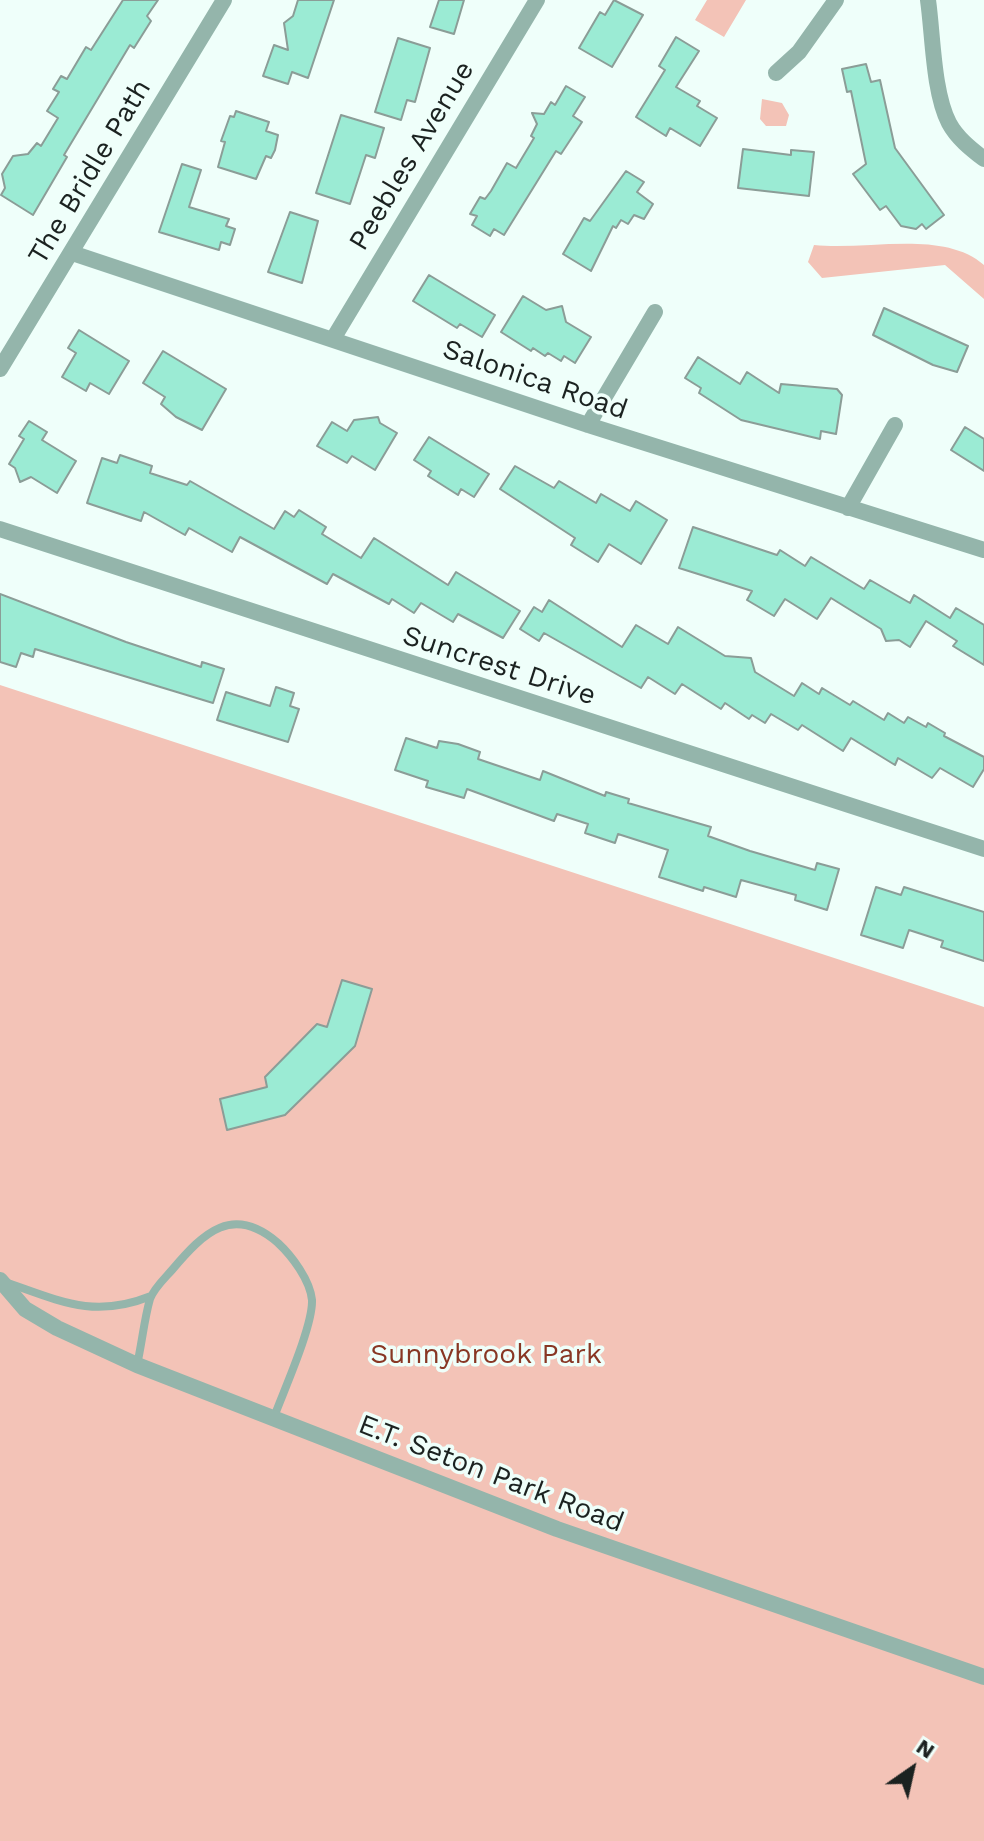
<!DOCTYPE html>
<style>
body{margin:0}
#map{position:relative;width:984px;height:1841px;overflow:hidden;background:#effffa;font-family:"Work Sans",sans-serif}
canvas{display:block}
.north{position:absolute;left:872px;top:1729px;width:80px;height:80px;-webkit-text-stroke:6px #effffa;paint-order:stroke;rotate:34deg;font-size:22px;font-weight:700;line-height:32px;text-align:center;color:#1b2220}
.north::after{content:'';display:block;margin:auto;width:28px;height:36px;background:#1b2220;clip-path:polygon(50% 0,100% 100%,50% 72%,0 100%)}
</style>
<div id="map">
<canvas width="984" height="1841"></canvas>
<div class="north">N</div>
</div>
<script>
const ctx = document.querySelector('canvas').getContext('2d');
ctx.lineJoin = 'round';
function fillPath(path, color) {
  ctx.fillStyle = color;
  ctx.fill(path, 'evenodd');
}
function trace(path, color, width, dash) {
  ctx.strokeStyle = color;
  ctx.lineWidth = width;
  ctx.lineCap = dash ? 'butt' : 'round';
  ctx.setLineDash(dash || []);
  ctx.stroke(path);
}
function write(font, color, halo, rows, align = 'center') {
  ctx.font = font + ' "Work Sans",sans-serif';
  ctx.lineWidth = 7;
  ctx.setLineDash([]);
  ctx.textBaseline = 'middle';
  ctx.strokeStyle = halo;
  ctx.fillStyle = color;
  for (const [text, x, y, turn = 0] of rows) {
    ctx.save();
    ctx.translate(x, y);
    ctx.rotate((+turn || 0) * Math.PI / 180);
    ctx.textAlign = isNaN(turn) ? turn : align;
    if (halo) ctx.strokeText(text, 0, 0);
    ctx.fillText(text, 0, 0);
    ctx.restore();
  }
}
const green = new Path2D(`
 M 707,0 L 746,0 L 724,37 L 695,20 Z
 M 762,99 L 782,103 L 789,115 L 786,126 L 766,126 L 760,119 Z
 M 814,245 C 867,251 943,229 984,265 L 984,299 L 945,265 L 822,278 L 808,262 Z
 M 0,685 L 984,1007 L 984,1841 L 0,1841 Z`);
const building = new Path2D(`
 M 123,0 L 158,0 L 147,16 L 151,21 L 134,48 L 130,45 L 64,155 L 67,157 L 33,215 L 1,195 L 5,188 L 2,174 L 13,156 L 28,154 L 37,143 L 41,146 L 58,118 L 47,111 L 59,92 L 53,89 L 61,76 L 67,79 L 86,47 L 91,50 Z
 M 298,0 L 334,0 L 308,78 L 292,72 L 288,84 L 263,76 L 274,45 L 288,50 L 284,23 L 293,16 Z
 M 439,0 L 464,0 L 454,34 L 430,27 Z
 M 614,0 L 643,15 L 612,67 L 579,48 L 600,12 L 605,15 Z
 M 676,37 L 699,51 L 676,87 L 700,101 L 697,106 L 717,118 L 700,146 L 670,128 L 666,136 L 636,117 L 665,70 L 659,66 Z
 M 398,38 L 430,48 L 415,102 L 407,100 L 401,120 L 375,112 Z
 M 866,64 L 871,82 L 880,80 L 895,148 L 944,215 L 926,229 L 922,224 L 916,229 L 901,226 L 886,206 L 880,210 L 853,174 L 866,164 L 851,91 L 847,92 L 842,69 Z
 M 566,86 L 585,97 L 573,116 L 582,122 L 561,154 L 556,151 L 504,235 L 494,229 L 490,236 L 472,225 L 477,216 L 470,214 L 480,197 L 485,199 L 491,191 L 507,163 L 516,168 L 534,138 L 531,136 L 537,124 L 532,113 L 544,114 L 551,102 L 555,105 Z
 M 236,111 L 269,122 L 266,131 L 278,135 L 275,150 L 271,158 L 266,156 L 256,179 L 218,167 L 225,142 L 221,141 L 230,116 L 234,117 Z
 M 341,115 L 384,128 L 375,158 L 366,155 L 350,204 L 316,193 Z
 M 743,149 L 791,155 L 791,150 L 814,152 L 809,196 L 738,188 Z
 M 182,164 L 201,170 L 189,207 L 229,219 L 226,226 L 235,229 L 230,245 L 221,242 L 219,250 L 159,232 Z
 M 626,171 L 644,182 L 637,192 L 653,204 L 644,219 L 634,215 L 628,224 L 621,220 L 616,228 L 613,226 L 591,271 L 563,254 L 584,218 L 590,221 Z
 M 290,212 L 318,221 L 302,283 L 268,272 Z
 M 429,275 L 495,315 L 482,337 L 460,324 L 457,328 L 413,301 Z
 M 523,296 L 546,310 L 562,306 L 566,322 L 591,337 L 575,363 L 564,356 L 561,361 L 548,353 L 545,356 L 533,348 L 531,351 L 501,332 Z
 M 884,308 L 968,346 L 957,372 L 933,365 L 873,335 Z
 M 79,330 L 129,361 L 109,394 L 90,383 L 86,391 L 62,377 L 76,353 L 68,348 Z
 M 163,351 L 226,389 L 202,430 L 176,417 L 161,404 L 165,397 L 143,383 Z
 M 698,357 L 740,384 L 747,372 L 779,393 L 781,384 L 837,389 L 842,395 L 836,434 L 821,431 L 820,439 L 741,420 L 699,393 L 701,388 L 685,378 Z
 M 378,417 L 380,423 L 397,433 L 375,470 L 352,456 L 347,463 L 317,446 L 332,422 L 347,431 L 354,420 Z
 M 29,421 L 47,432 L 42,440 L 76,461 L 57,493 L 31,477 L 20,482 L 15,468 L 9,464 L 24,439 L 19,436 Z
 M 965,427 L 984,439 L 984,471 L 951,450 Z
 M 429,437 L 489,474 L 474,497 L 461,489 L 458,495 L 428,476 L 431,471 L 414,460 Z
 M 120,455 L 152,466 L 150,473 L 187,485 L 190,481 L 274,529 L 285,511 L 294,517 L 299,510 L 326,527 L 322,534 L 361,558 L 374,538 L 448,585 L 456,572 L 520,611 L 503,638 L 458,614 L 453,622 L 421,603 L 414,613 L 392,599 L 389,604 L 333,574 L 327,584 L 240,537 L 232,552 L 189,528 L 185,535 L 144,512 L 141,521 L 87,503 L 102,458 L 117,463 Z
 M 515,466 L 554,488 L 559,481 L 596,503 L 601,494 L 630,511 L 636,501 L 667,520 L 641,564 L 609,544 L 598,562 L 571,545 L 575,538 L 500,489 Z
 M 693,527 L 777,555 L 780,550 L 805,566 L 811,557 L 864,589 L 870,580 L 910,603 L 914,595 L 950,618 L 956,608 L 984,625 L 984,665 L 953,646 L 957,641 L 926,621 L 910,647 L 899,640 L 886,641 L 881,629 L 831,598 L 817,619 L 785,599 L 774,616 L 747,600 L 752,591 L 679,568 Z
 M 0,594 L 126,642 L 201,667 L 202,662 L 224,669 L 213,703 L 35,649 L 33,657 L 21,653 L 16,667 L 0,662 Z
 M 549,600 L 622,647 L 636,625 L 668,644 L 678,627 L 725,656 L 751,658 L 755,672 L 794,696 L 802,683 L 819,694 L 822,688 L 850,705 L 853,701 L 884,720 L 888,713 L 904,723 L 908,717 L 926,727 L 928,723 L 945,733 L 944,736 L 984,757 L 984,769 L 973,787 L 940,768 L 932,778 L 898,758 L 895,765 L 851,738 L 843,751 L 802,725 L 798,730 L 771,714 L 765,723 L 752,715 L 749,719 L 725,703 L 721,709 L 682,684 L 675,694 L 648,677 L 641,688 L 544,633 L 539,641 L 520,629 L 534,607 L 542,612 Z
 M 276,687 L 294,693 L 290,706 L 299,709 L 288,742 L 217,720 L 226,692 L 270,706 Z
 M 406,738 L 437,748 L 439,741 L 458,744 L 480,752 L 478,759 L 540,780 L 543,771 L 605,796 L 606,792 L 629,799 L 628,803 L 711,827 L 708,836 L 750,851 L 815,870 L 817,863 L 839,869 L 827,910 L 795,900 L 796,895 L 741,880 L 736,897 L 704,887 L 703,891 L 659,877 L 668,850 L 618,834 L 615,843 L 585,833 L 588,824 L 557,814 L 554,821 L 467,789 L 464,798 L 426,787 L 428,781 L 395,770 Z
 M 876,887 L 901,895 L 904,887 L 984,912 L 984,961 L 941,947 L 943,941 L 909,930 L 903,948 L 861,935 Z
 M 342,980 L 372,989 L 355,1046 L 285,1115 L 227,1130 L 220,1099 L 267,1087 L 265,1077 L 317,1024 L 327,1027 Z`);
const lane = new Path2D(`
 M 5,1282 C 60,1301 94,1319 151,1296
 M 137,1365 C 142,1343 144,1320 150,1299 C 154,1288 165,1278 172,1270 C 204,1232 233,1204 278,1243 C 292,1256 310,1280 312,1300 C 313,1326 284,1390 274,1417`);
const street = new Path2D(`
 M 928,0 C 933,35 933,92 949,123 C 957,138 971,149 984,159
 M 776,73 L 799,52 L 836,0
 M 72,253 L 588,425 L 984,550
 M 333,339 L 537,0
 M 0,369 L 224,0
 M 588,425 L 655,312
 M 848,508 L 895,425
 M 0,529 L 984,849
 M 0,1280 L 25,1309 L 57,1328 L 137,1365 L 557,1529 L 984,1677`);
const streetNames = [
 ["Peebles Avenue",412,156,-59],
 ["The Bridle Path",90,172,-59],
 ["Salonica Road",535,380,19],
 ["Suncrest Drive",499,666,18],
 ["E.T. Seton Park Road",491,1474,21]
];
const parkNames = [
 ["Sunnybrook Park",486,1355]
];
fillPath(green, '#f3c3b7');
fillPath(building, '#9bebd4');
trace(building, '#8b9d97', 2);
trace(lane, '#94b5ab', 8);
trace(street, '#94b5ab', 16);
write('28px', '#1b2220', '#effffa', streetNames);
write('28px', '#883724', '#effffa', parkNames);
</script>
